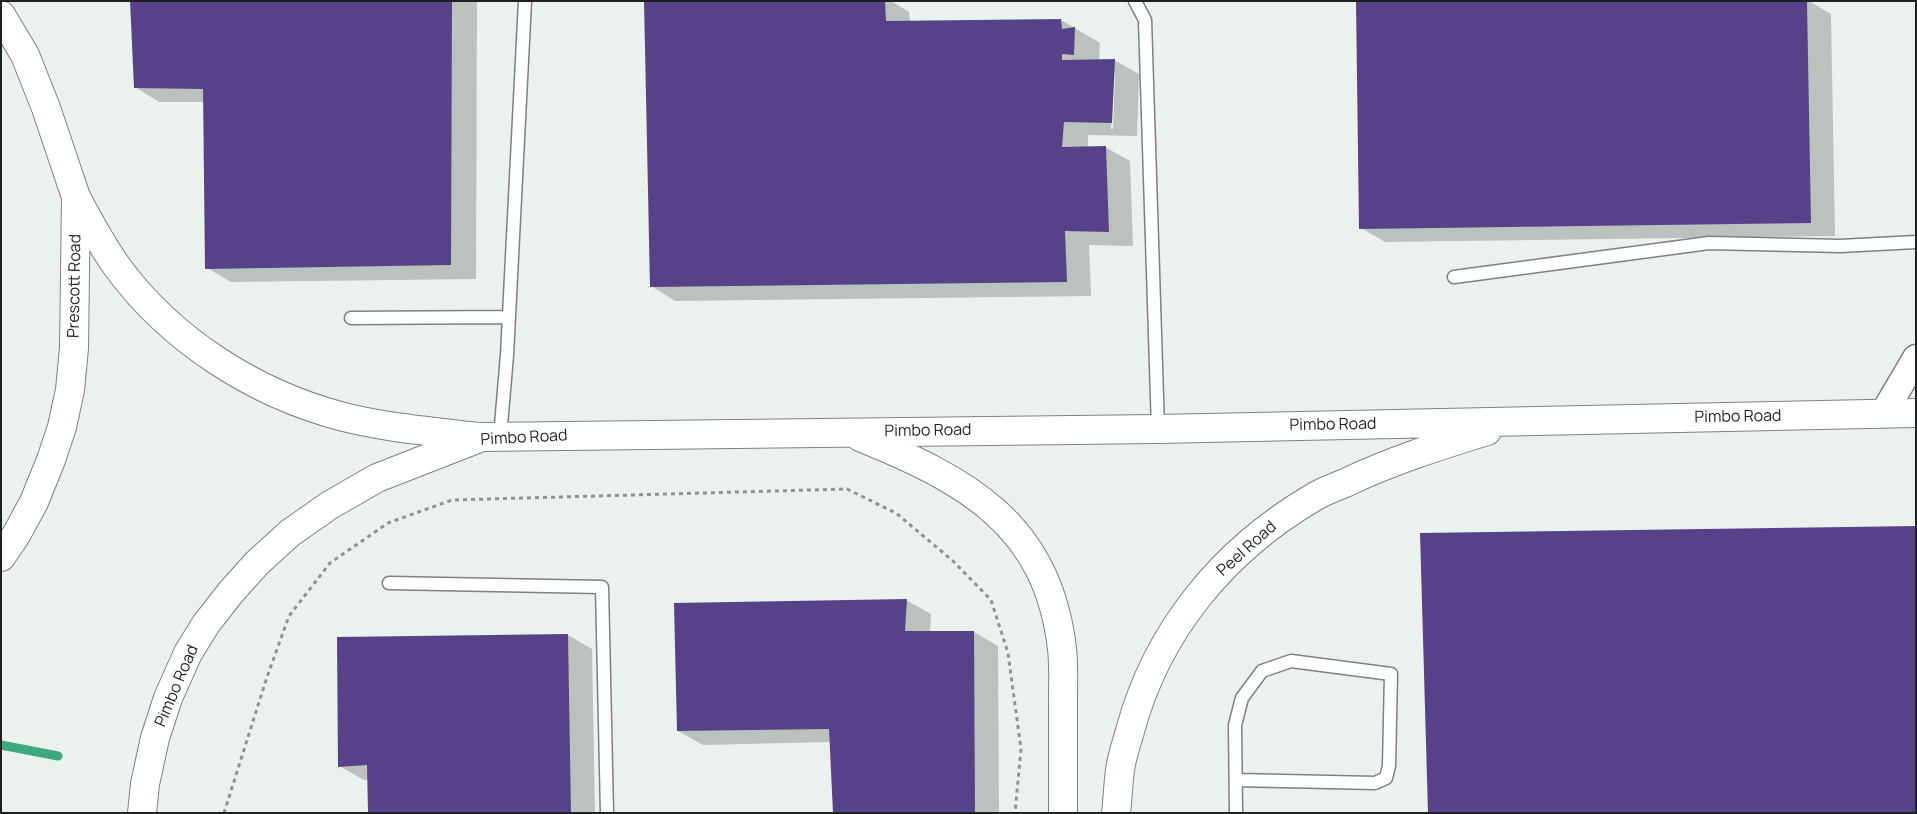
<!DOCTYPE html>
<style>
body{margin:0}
#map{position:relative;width:1917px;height:814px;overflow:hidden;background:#ebf2ee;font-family:Manrope,sans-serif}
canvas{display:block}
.frame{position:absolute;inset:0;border:2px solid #1e211f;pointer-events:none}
</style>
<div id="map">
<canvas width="1917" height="814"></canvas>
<div class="frame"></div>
</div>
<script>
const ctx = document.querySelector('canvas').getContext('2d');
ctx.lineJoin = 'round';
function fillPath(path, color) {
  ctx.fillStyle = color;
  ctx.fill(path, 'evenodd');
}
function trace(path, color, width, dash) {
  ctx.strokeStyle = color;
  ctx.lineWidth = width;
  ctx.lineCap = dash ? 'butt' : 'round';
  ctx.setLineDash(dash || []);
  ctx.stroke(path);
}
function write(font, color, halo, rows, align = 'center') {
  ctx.font = font + ' Manrope,sans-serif';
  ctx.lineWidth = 5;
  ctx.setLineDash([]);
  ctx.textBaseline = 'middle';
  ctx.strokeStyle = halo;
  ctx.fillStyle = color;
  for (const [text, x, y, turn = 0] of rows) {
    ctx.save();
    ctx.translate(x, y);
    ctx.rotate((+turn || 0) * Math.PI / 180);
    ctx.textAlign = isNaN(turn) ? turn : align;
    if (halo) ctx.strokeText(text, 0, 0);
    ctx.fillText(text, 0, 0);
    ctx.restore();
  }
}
const shadow = new Path2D(`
 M 131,1 L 477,1 L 476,279 L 231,282 L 207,268 L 204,102 L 159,102 L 135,87 Z
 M 645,1 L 891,1 L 909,12 L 910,22 L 1061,20 L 1100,43 L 1099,61 L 1114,60 L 1139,74 L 1137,136 L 1088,135 L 1088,147 L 1105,147 L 1130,161 L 1133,246 L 1089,245 L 1091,296 L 675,301 L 651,286 ZM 1113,73 L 1115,73 L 1113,129 L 1111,129 Z
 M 1717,1 L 1809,1 L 1831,14 L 1835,236 L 1385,242 L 1361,228 Z
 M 906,600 L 931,614 L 930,632 L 974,632 L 998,646 L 999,813 L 834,813 L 831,742 L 703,745 L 678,731 Z
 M 568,635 L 592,649 L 595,813 L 370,813 L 369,780 L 364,780 L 339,766 Z`);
const stream = new Path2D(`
 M 1,745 L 58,756`);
const building = new Path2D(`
 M 130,1 L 452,1 L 451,265 L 205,269 L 203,89 L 134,88 Z
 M 644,1 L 885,1 L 886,21 L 1061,19 L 1062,29 L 1075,27 L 1074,55 L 1062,54 L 1062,60 L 1115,59 L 1112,123 L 1064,122 L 1062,147 L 1106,146 L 1109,232 L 1065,231 L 1067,282 L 650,287 Z
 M 1356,1 L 1807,1 L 1811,223 L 1359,229 Z
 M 1916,526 L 1916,813 L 1428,813 L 1420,533 Z
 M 907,599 L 905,631 L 974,631 L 975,813 L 833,813 L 829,729 L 677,731 L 674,603 Z
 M 568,634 L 571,813 L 368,813 L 367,765 L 338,767 L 337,637 Z`);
const path = new Path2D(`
 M 224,813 L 267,677 L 289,616 L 330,563 L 388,523 L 452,500 L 847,489 L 896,513 L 953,561 L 991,600 L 1008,653 L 1021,749 L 1015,813`);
const lane = new Path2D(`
 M 1135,1 L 1145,20 L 1158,429
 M 1454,277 L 1709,243 L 1840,246 L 1916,242
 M 351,318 L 509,317
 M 500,437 L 507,355 L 525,1
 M 389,583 L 602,587 L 607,813
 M 1236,780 L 1375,783 L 1386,778 L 1389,766 L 1391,674 L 1291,661 L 1262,671 L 1242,698 L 1235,725 L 1236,813`);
const street = new Path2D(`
 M 1883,414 L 1916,358`);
const secondary = new Path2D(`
 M 1,15 L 25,55 L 46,108 L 76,197 L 74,348 L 70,390 L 62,427 L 51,460 L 34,502 L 16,535 L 1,557
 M 77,199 C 90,223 102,246 118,268 C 171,340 254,393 340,416 C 385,428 432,431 478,437
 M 860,437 C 966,480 1048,524 1062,649 C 1064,666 1063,685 1063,702 C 1063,739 1063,776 1063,813
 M 142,813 L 145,784 L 155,738 L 168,698 L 188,653 L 206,624 L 231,592 L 257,563 L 290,533 L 330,505 L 377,478 L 482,437 L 1158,429 L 1916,413
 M 1116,813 C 1118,797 1118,780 1121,764 C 1123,753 1127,742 1130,731 C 1157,630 1224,550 1314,497 C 1324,491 1335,487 1345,483 C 1391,461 1438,446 1487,431`);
const streetNames = [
 ["Prescott Road",75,286,-89],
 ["Pimbo Road",1738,417,-1],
 ["Pimbo Road",1333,425,-1],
 ["Pimbo Road",928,431,-1],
 ["Pimbo Road",524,438,-3],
 ["Peel Road",1247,549,-42],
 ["Pimbo Road",177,686,-67]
];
fillPath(shadow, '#0003');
trace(stream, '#3ea981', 9);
fillPath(building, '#564289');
trace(lane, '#7c827f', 15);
trace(street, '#7c827f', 29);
trace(secondary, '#7c827f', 30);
trace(path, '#8e9390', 3, [4, 4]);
trace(lane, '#fff', 12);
trace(street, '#fff', 26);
trace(secondary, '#fff', 28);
write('16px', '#1e211f', '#fff', streetNames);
</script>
